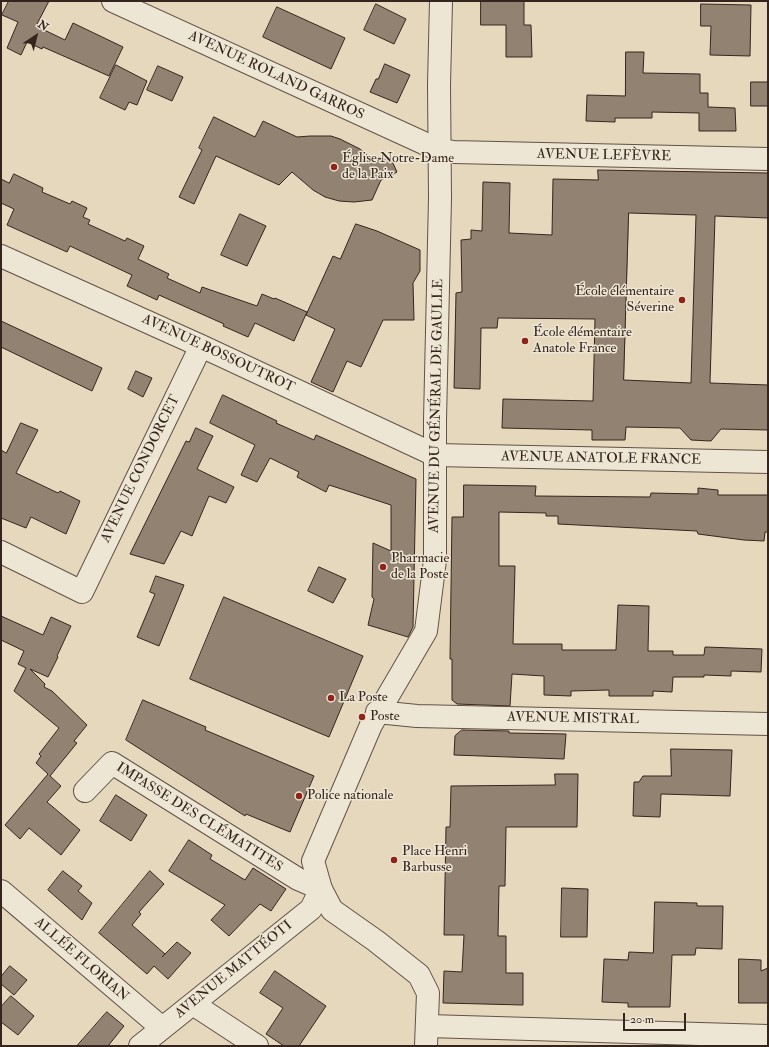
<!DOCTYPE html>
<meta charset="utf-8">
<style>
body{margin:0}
#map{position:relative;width:769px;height:1047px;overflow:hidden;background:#e5d8bd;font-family:"IM FELL Double Pica",serif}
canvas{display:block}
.frame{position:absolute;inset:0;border:2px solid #36251e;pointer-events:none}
.north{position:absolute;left:16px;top:16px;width:40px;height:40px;-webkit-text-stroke:3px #eee6d4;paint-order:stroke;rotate:35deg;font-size:11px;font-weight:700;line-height:16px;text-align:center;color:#36251e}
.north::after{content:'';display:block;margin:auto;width:14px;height:18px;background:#36251e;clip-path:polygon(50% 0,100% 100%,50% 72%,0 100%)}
.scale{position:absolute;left:623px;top:1013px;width:63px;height:18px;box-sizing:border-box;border:2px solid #36251e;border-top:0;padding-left:5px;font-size:12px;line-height:14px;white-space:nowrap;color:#36251e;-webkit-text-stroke:3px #eee6d4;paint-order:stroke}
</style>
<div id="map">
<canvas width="769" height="1047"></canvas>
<div class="frame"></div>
<div class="north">N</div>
<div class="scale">20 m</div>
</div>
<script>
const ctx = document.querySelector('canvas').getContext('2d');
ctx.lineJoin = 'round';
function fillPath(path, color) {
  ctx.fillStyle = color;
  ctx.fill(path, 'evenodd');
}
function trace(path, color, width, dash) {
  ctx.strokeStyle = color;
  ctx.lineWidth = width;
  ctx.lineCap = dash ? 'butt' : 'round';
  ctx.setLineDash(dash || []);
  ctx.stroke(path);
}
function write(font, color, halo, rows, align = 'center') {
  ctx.font = font + ' "IM FELL Double Pica",serif';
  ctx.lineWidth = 3;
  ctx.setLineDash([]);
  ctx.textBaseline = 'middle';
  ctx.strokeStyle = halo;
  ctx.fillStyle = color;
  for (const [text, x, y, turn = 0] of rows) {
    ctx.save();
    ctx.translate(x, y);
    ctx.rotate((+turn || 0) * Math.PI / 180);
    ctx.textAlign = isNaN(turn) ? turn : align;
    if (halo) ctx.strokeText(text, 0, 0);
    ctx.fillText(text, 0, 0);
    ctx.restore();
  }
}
const building = new Path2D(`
 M 9,1 L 49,1 L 36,26 L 65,40 L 73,23 L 123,47 L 109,76 L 43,47 L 42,49 L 27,42 L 21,55 L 7,48 L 18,22 L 2,15 Z
 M 481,1 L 524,1 L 524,25 L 531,25 L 532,57 L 506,57 L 506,25 L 481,25 Z
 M 376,4 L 406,19 L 394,44 L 364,30 Z
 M 701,4 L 751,5 L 750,56 L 710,55 L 711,26 L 701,26 Z
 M 277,7 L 345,38 L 331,69 L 263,37 Z
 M 626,52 L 644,52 L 643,73 L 700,74 L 700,93 L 708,93 L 708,107 L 735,108 L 736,131 L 699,131 L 699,113 L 652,112 L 652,118 L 615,118 L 615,122 L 586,121 L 587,95 L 625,96 Z
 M 385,64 L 410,75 L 397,103 L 370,92 L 376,79 L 378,79 Z
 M 116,65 L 147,81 L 137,105 L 129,102 L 125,110 L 100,98 Z
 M 158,66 L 183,77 L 172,101 L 147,90 Z
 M 751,82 L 768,82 L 768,106 L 751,106 Z
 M 214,117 L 255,137 L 263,121 L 297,137 L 310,136 L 331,136 L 340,139 L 360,149 L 370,158 L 391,159 L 397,172 L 381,180 L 372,200 L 354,202 L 339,201 L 325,197 L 313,190 L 292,172 L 279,185 L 216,156 L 194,204 L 179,197 L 202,150 L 199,148 Z
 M 598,170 L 768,173 L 768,218 L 715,216 L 710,383 L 768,385 L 768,430 L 721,429 L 711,441 L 691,440 L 680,428 L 626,427 L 625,440 L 592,440 L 592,430 L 502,428 L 503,399 L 593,401 L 595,319 L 498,318 L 497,328 L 481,328 L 480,389 L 454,388 L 456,293 L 462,292 L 461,240 L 471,239 L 471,230 L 482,231 L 483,182 L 510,183 L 509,233 L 552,235 L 553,179 L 598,180 ZM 629,213 L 696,215 L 691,383 L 624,380 Z
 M 14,174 L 43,188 L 42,192 L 70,204 L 72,201 L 87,208 L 83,217 L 90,220 L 88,224 L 125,241 L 127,238 L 144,246 L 138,259 L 169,274 L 167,278 L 200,293 L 202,287 L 257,306 L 262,294 L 274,299 L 275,298 L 307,312 L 294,341 L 255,323 L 248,337 L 223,326 L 224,324 L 159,295 L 157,300 L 127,286 L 132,275 L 70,246 L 67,252 L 7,225 L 14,209 L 1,203 L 1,179 L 9,183 Z
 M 240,214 L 266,226 L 247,266 L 221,255 Z
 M 356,224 L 377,231 L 420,250 L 420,271 L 413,283 L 414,320 L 383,320 L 361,367 L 347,361 L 333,392 L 311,382 L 335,329 L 306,315 L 333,256 L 340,259 Z
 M 1,321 L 102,368 L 92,391 L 1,347 Z
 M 136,371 L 152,378 L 143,397 L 128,389 Z
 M 223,395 L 277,421 L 276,423 L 314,440 L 316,435 L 416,479 L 413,627 L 408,637 L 368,625 L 374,599 L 372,597 L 373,543 L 391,551 L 391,505 L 329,485 L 326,492 L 297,477 L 299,472 L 270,458 L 257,482 L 241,475 L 255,445 L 210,423 Z
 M 21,423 L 38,430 L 16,473 L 58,493 L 60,491 L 80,501 L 66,534 L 31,517 L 26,528 L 1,518 L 1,450 L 6,453 Z
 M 196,428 L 213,436 L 197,469 L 234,487 L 226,503 L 209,496 L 192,536 L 181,531 L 164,564 L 130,554 L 186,441 L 189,442 Z
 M 464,485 L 536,486 L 535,496 L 650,497 L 651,493 L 698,494 L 698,488 L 718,490 L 718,495 L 768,495 L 768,532 L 765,532 L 764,541 L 744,540 L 698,534 L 697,531 L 558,524 L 558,516 L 546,516 L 546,513 L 499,512 L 499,566 L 515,566 L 513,644 L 562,644 L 562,650 L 616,650 L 618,605 L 649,606 L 648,651 L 673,651 L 673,655 L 704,655 L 705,647 L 762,649 L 761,672 L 731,671 L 731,676 L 704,675 L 704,677 L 673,677 L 672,692 L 653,691 L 653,696 L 609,696 L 609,690 L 571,691 L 571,696 L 544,695 L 544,676 L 512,674 L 510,706 L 457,704 L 452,700 L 452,659 L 450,659 L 452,517 L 463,517 Z
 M 319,567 L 346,579 L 333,603 L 308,591 Z
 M 156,576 L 184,585 L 159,646 L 137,637 L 155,594 L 150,592 Z
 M 224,597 L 363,656 L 329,737 L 190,679 Z
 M 1,616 L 43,635 L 51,617 L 71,626 L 57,656 L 58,657 L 48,677 L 30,669 L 45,684 L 44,687 L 52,691 L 87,725 L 74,741 L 77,743 L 50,776 L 61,786 L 47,802 L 80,830 L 61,855 L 29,828 L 20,839 L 5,825 L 48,774 L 36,763 L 41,756 L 39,754 L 59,728 L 14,691 L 26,668 L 18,664 L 24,651 L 1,640 Z
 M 143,700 L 206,727 L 205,730 L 314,776 L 290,832 L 246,814 L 245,816 L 126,740 Z
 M 462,730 L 509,731 L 509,733 L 566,734 L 564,759 L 454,755 L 455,736 Z
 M 671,749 L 732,750 L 730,796 L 661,794 L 660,817 L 633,816 L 634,782 L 639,782 L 643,776 L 671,776 Z
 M 555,774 L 578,774 L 577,827 L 506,827 L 505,886 L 499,886 L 498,936 L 506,936 L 506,973 L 523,973 L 523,1005 L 443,1003 L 444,971 L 462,972 L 464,935 L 444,935 L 446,827 L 450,827 L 451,786 L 555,785 Z
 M 116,795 L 147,815 L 131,841 L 100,821 Z
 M 189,840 L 212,855 L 210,859 L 245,880 L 253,868 L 286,889 L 271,911 L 260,904 L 229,936 L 211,920 L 225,905 L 169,871 Z
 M 63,871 L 82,886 L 78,891 L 92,903 L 82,920 L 48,890 Z
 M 150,871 L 164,884 L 139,912 L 141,914 L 132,925 L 165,954 L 162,957 L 177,942 L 191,953 L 168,979 L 154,966 L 147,974 L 99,933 Z
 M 562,888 L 588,889 L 587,937 L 561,937 Z
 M 655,902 L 697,903 L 697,906 L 723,906 L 722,949 L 696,948 L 695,955 L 672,955 L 670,1007 L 628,1007 L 628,1003 L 602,1002 L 604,959 L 628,960 L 629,952 L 653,953 Z
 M 739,959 L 761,960 L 761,971 L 768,968 L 768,1003 L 739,1003 Z
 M 10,966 L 27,980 L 14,995 L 1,984 L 1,977 Z
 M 275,971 L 326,1006 L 299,1046 L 284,1046 L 266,1034 L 283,1008 L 260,993 Z
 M 11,996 L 34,1016 L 18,1035 L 1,1022 L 1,1007 Z
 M 107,1012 L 124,1026 L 108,1046 L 77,1046 Z`);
const minor = new Path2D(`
 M 113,1 L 439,150 L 453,152 L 768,159
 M 1,256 L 201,346 L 435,455 L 768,462
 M 1,552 L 82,592 L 201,346
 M 377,712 L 417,716 L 768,724
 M 85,791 L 112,763 L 298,879 L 321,889 L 311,909 L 140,1046
 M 1,891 L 162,1028
 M 193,1004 L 257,1046
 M 428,1026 L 768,1036`);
const tertiary = new Path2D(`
 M 426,1046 L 428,993 L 419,975 L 376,941 L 332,910 L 321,889 L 313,861 L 371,725 L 426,631 L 435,560 L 435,420 L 440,198 L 439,85 L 441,1`);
const markers = [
 [334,167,4,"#8f2418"],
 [682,300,4,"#8f2418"],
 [525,341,4,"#8f2418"],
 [383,567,4,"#8f2418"],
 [331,698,4,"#8f2418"],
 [362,717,4,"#8f2418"],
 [299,796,4,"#8f2418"],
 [394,860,4,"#8f2418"]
];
const streetNames = [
 ["AVENUE ROLAND GARROS",276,76,25],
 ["AVENUE LEFÈVRE",604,156,1],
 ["AVENUE BOSSOUTROT",218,354,25],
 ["AVENUE DU GÉNÉRAL DE GAULLE",437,406,-89],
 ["AVENUE ANATOLE FRANCE",601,459,1],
 ["AVENUE CONDORCET",141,469,-64],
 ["AVENUE MISTRAL",573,719,1],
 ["IMPASSE DES CLÉMATITES",199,818,32],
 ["ALLÉE FLORIAN",81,960,41],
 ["AVENUE MATTÉOTI",234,970,-39]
];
const poiNames = [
 ["Église Notre-Dame",342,159],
 ["de la Paix",342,175],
 ["École élémentaire",674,292,"right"],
 ["Séverine",674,308,"right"],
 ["École élémentaire",533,333],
 ["Anatole France",533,349],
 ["Pharmacie",391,559],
 ["de la Poste",391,575],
 ["La Poste",339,698],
 ["Poste",370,717],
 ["Police nationale",307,796],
 ["Place Henri",402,852],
 ["Barbusse",402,868]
];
fillPath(building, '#918271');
trace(building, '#36251e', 1);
trace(minor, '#625246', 24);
trace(tertiary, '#625246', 24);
trace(minor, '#eee6d4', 22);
trace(tertiary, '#eee6d4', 22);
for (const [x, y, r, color] of markers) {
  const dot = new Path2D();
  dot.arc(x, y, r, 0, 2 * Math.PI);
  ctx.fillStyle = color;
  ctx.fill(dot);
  trace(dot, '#eee6d4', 1.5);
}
write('14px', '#36251e', '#eee6d4', streetNames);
write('14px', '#36251e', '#eee6d4', poiNames, 'left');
</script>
